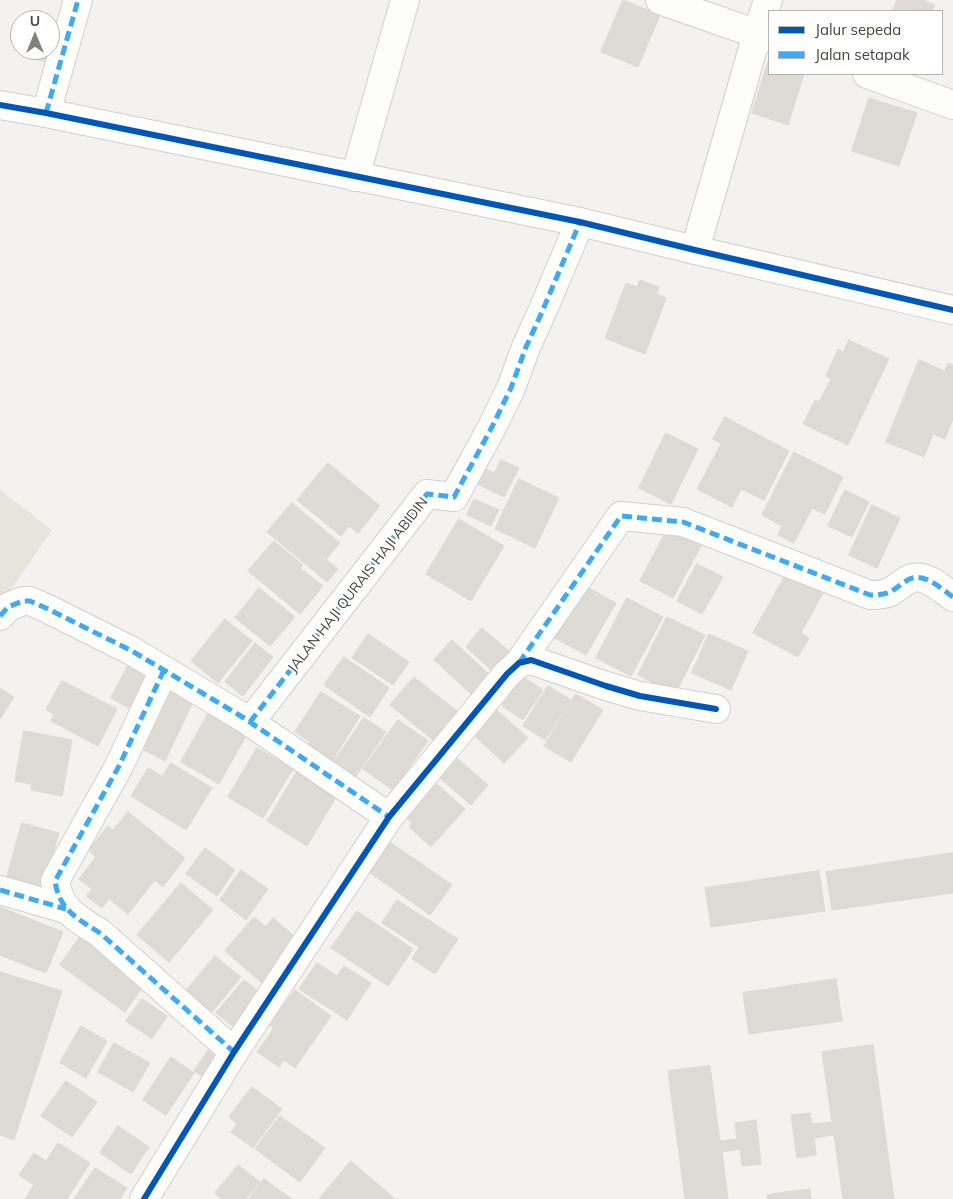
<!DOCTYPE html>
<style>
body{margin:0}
#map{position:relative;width:953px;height:1199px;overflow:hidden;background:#f4f2ee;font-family:Mulish,sans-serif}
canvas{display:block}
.legend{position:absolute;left:768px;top:10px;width:175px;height:65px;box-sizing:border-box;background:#fff;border:1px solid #b7b4b0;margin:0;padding:6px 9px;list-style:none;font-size:15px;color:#4b4439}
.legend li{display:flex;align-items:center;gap:10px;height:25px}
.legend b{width:25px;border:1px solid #b7b4b0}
.north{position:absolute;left:10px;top:10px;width:50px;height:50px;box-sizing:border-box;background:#fff;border:1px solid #b7b4b0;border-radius:50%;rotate:0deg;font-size:14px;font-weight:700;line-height:20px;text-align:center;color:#4b4439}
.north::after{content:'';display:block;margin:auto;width:18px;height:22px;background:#868178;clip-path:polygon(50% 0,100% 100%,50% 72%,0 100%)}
</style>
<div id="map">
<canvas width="953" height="1199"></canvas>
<ul class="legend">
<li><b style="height:6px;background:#0057b8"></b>Jalur sepeda</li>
<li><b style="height:6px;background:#3fa9f5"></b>Jalan setapak</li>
</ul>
<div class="north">U</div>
</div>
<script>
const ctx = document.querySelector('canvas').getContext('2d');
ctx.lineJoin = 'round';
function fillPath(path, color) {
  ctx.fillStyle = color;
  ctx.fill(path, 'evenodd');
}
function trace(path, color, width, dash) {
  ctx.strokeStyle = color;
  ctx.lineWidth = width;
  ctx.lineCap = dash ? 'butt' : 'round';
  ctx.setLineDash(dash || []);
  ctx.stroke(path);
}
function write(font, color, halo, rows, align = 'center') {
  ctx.font = font + ' Mulish,sans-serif';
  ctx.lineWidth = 4.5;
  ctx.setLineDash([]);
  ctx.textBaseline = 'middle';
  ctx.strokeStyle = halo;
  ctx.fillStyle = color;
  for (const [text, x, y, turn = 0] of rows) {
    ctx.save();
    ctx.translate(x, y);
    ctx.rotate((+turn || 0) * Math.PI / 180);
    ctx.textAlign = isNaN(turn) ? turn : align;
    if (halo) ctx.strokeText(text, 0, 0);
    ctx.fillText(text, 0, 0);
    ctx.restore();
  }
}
const residential = new Path2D(`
 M 0,490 L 52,530 L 0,605 Z`);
const building = new Path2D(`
 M 623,0 L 660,15 L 638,67 L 601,52 Z
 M 897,0 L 922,0 L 935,5 L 932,11 L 893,11 Z
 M 50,25 L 60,27 L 51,63 L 34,59 L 36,50 L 50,50 Z
 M 768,62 L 769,74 L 804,74 L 788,125 L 752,113 Z
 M 869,98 L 917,113 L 899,166 L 852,151 Z
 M 640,280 L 659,287 L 656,294 L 666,298 L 645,354 L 605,338 L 626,283 L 637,287 Z
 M 849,340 L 889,359 L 848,445 L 803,424 L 815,400 L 819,402 L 831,379 L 826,376 L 838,349 L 843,352 Z
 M 919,360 L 945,371 L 948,363 L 953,365 L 953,419 L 945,439 L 933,434 L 924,457 L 886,442 Z
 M 725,417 L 789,451 L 764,500 L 741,489 L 732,507 L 697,489 L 721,444 L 713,439 Z
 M 666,433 L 698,449 L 671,504 L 639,488 Z
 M 794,452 L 843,477 L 825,514 L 812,508 L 794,543 L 778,535 L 782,526 L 762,515 Z
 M 501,460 L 519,468 L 504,497 L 473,482 L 481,467 L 494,473 Z
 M 328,463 L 380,506 L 358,533 L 349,526 L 341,536 L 297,500 Z
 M 519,479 L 559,498 L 535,548 L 495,529 Z
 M 845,490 L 869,502 L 852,537 L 828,526 Z
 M 474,499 L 499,510 L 491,526 L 467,515 Z
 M 292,503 L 340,543 L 326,559 L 338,569 L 327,582 L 267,532 Z
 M 872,505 L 900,518 L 877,568 L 849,555 Z
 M 459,519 L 504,546 L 471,601 L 426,574 Z
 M 668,528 L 701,546 L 673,598 L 640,581 Z
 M 274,541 L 303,565 L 300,568 L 323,586 L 300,614 L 248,571 Z
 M 697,564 L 723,577 L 702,614 L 677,601 Z
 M 785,576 L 797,583 L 800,578 L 824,591 L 801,633 L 809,638 L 798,657 L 753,633 Z
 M 578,582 L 616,603 L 586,655 L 553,637 Z
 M 259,588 L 295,617 L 270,646 L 235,618 Z
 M 627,598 L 663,617 L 631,676 L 596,658 Z
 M 667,617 L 705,635 L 675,694 L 638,675 Z
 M 225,619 L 252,641 L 218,683 L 191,661 Z
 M 482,628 L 509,651 L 491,670 L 466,647 Z
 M 368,634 L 409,662 L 393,685 L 352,658 Z
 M 709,634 L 748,651 L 731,690 L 692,673 Z
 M 452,640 L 489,674 L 471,694 L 434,660 Z
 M 255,643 L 273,657 L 243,696 L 225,682 Z
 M 344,657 L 389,688 L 370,717 L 324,685 Z
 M 128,666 L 146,675 L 129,708 L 111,698 Z
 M 522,676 L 543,690 L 523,720 L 502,706 Z
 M 414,677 L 457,711 L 433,740 L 390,705 Z
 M 62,681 L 117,709 L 98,746 L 51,721 L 54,714 L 46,710 Z
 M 156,684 L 193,702 L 165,761 L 127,741 Z
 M 548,686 L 571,700 L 545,740 L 523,726 Z
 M 0,688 L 14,697 L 0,719 Z
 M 321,692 L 360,716 L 331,763 L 307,747 L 310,742 L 295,732 Z
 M 576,694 L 603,710 L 571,762 L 544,746 Z
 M 491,705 L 528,738 L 504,763 L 468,730 Z
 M 208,714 L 246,736 L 219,784 L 181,762 Z
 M 364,718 L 386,732 L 352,782 L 330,767 Z
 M 398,720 L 428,741 L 393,790 L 363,769 Z
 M 24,731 L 72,740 L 62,796 L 31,790 L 32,784 L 15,781 Z
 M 257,748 L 293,769 L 263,818 L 228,797 Z
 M 450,752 L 488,785 L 471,805 L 433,772 Z
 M 171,763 L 212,788 L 186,830 L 131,796 L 148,768 L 162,776 Z
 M 298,770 L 338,794 L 307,846 L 267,821 Z
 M 428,776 L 465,809 L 431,847 L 409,827 L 412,823 L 400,813 Z
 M 128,812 L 185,858 L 163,887 L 155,880 L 128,914 L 109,899 L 102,908 L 86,896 L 92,889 L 79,879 L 96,857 L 88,850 L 108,826 L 113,830 Z
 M 22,823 L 59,833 L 43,888 L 7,877 Z
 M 390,842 L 452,885 L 430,915 L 369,872 Z
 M 205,848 L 235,870 L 217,896 L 186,874 Z
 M 953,853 L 953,893 L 832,910 L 826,872 Z
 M 241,870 L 268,889 L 246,920 L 220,900 Z
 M 819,871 L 825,911 L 711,927 L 705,888 Z
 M 181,883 L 213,910 L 169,962 L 137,935 Z
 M 397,900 L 458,939 L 435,974 L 412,959 L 419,947 L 382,923 Z
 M 0,907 L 63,932 L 46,973 L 0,955 Z
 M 357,911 L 413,949 L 388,986 L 331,948 Z
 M 254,917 L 266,927 L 273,918 L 293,935 L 287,943 L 292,947 L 262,983 L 225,951 Z
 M 82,934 L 147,981 L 125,1012 L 60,965 Z
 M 215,956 L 241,977 L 212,1012 L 186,991 Z
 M 317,963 L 337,976 L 344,966 L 371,983 L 347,1020 L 299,989 Z
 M 0,972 L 62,991 L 14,1140 L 0,1135 Z
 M 836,979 L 842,1021 L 749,1034 L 743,993 Z
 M 244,980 L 262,994 L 235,1028 L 216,1013 Z
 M 295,990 L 331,1016 L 295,1068 L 284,1060 L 279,1067 L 257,1052 L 274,1028 L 269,1025 Z
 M 142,999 L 167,1016 L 152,1039 L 126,1021 Z
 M 81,1026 L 107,1041 L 86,1078 L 60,1063 Z
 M 114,1043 L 150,1063 L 133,1092 L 98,1072 Z
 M 873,1045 L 894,1199 L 843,1199 L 834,1135 L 814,1138 L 816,1155 L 797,1158 L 791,1115 L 810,1113 L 812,1124 L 832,1122 L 822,1052 Z
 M 211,1046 L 227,1056 L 210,1081 L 194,1071 Z
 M 171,1057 L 194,1073 L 166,1115 L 143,1100 Z
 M 710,1066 L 720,1141 L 737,1139 L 735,1123 L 756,1120 L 761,1164 L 742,1166 L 740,1149 L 722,1152 L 728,1199 L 685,1199 L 668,1071 Z
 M 66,1081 L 97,1102 L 72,1137 L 41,1116 Z
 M 252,1087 L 282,1109 L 253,1148 L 231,1132 L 237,1124 L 229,1117 Z
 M 280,1116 L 325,1148 L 300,1182 L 255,1149 Z
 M 118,1126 L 149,1147 L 131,1174 L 100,1153 Z
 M 58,1143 L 90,1163 L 67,1199 L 25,1199 L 34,1185 L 19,1175 L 34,1153 L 46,1161 Z
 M 351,1161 L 395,1199 L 319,1199 Z
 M 238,1165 L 260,1182 L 246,1199 L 222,1199 L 215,1193 Z
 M 95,1168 L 127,1188 L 120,1199 L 74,1199 Z
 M 264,1179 L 292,1199 L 249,1199 Z
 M 810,1189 L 811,1199 L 768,1199 L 767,1195 Z`);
const minor = new Path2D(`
 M 660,0 L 757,34 L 695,250
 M 768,0 L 757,34 L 769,38
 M 867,74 L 953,105
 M 0,105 L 46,113 L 580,222 L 695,250 L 953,310
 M 46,113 L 78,0
 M 355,177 L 405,0
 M 0,616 L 8,607 L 23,601 L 30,601 L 46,608 L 132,651 L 244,718 L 389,817
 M 519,663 L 621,516 L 683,522 L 870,595 C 877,595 884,595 890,592 C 904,584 911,571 930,581 C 938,585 946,592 953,597
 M 164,670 L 119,766 L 55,881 C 59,910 78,919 100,933 L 234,1052
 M 250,722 L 427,494 L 454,497 L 492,427 L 511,388 L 526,347 L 542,312 L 580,222
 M 0,890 L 66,909
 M 144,1199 L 234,1052 L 389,817 L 507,674 L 519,663 L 531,660 L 606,686 L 640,696 L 716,709`);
const quiet = new Path2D(`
 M 46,113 L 78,0
 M 0,616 L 8,607 L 23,601 L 30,601 L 46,608 L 132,651 L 244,718 L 389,817
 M 519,663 L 621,516 L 683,522 L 870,595 C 877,595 884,595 890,592 C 904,584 911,571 930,581 C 938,585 946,592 953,597
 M 164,670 L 119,766 L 55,881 C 59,910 78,919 100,933 L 234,1052
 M 250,722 L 427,494 L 454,497 L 492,427 L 511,388 L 526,347 L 542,312 L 580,222
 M 0,890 L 66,909`);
const cycleway = new Path2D(`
 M 0,105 L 46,113 L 580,222 L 695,250 L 953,310
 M 144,1199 L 234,1052 L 389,817 L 507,674 L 519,663 L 531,660 L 606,686 L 640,696 L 716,709`);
const streetNames = [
 ["JALAN HAJI QURAIS HAJI ABIDIN",358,585,-52]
];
fillPath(residential, '#e7e4dc');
fillPath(building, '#dedbd6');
trace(building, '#dcd9d4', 1);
trace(minor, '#d2d0cb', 30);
trace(minor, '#fdfdfc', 28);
trace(quiet, '#3fa9f5', 5, [10, 5]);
trace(cycleway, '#0057b8', 6);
write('14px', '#4b4439', '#fff', streetNames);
</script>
